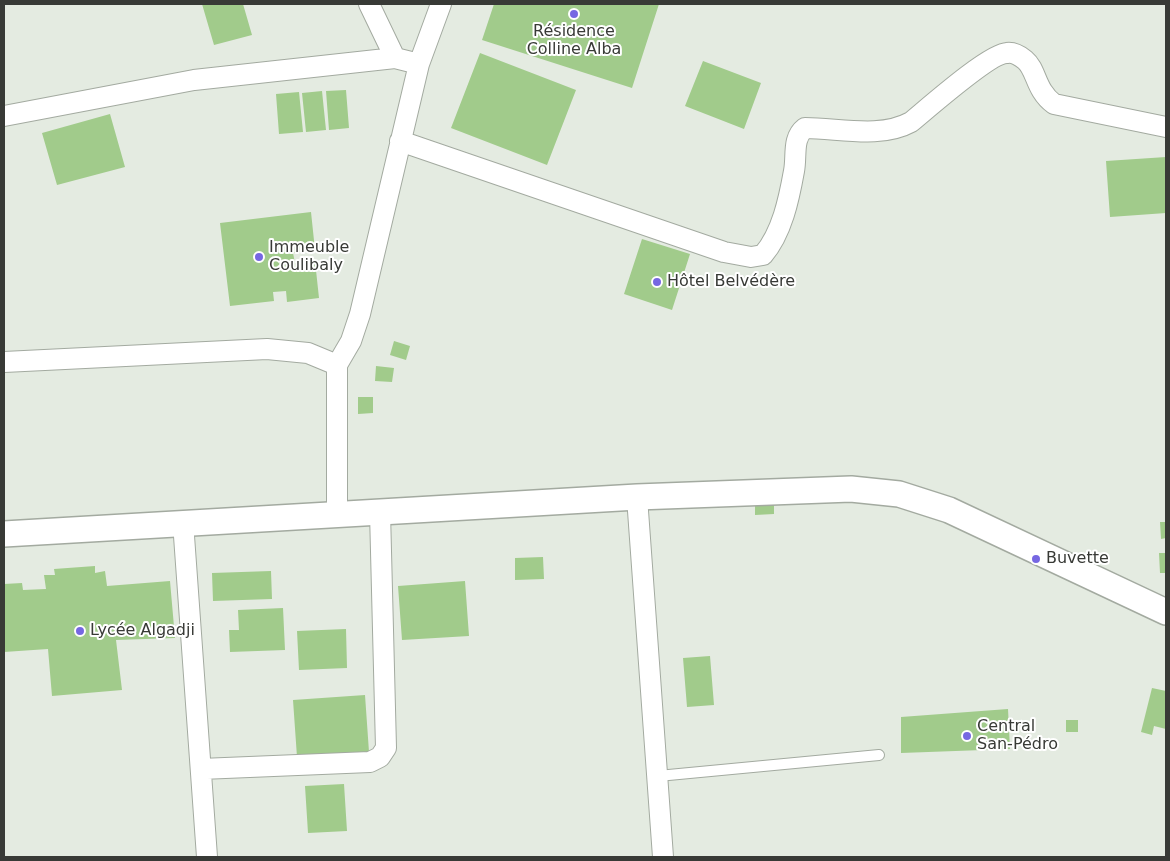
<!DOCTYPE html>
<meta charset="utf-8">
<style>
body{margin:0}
#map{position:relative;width:1170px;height:861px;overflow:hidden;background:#e4ebe1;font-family:"DejaVu Sans",sans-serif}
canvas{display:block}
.frame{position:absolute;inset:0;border:5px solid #383a36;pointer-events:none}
</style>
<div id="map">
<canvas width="1170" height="861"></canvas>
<div class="frame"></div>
</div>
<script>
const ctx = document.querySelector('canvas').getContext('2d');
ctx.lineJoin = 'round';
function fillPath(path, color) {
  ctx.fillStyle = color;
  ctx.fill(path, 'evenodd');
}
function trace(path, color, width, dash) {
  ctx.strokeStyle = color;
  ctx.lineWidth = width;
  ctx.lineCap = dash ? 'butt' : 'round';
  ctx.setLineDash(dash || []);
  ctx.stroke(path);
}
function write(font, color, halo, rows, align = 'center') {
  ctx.font = font + ' "DejaVu Sans",sans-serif';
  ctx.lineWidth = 4;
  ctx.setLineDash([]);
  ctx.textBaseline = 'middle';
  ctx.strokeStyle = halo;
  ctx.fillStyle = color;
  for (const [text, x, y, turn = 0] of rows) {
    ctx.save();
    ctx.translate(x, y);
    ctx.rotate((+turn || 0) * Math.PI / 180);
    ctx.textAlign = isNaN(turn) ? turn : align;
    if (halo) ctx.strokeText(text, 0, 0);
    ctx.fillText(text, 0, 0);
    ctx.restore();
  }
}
const building = new Path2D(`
 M 202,4 L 243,4 L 252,35 L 214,45 Z
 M 494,4 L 659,4 L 632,88 L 482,40 Z
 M 480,53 L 576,90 L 547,165 L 451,128 Z
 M 703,61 L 761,83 L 744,129 L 685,106 Z
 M 346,90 L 349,128 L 329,130 L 326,91 Z
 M 322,91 L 326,130 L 306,132 L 302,93 Z
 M 299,92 L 303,132 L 279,134 L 276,94 Z
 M 110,114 L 125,167 L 57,185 L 42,133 Z
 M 1166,157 L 1166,213 L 1110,217 L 1106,161 Z
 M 311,212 L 315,250 L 293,253 L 295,263 L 315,261 L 319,298 L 287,302 L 286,291 L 273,292 L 274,301 L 230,306 L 220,223 Z
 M 642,239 L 690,254 L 672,310 L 624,294 Z
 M 394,341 L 410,346 L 406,360 L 390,355 Z
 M 376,366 L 394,368 L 392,382 L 375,381 Z
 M 358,397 L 373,397 L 373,413 L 358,414 Z
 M 774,497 L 774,514 L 755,515 L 755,498 Z
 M 1160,522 L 1166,522 L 1166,538 L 1161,539 Z
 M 1159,553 L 1166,553 L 1166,573 L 1160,573 Z
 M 543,557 L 544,579 L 515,580 L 515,558 Z
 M 95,566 L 95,573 L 105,571 L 107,586 L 170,581 L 175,638 L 116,640 L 122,690 L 52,696 L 48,649 L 4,652 L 4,584 L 22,583 L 23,590 L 46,589 L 44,575 L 55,575 L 54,569 Z
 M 271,571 L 272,599 L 213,601 L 212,573 Z
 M 465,581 L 469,636 L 402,640 L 398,586 Z
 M 283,608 L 285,650 L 230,652 L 229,630 L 239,630 L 238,610 Z
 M 346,629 L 347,668 L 299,670 L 297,631 Z
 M 710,656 L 714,705 L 687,707 L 683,658 Z
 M 1152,688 L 1166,691 L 1166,729 L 1154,726 L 1152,735 L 1141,732 Z
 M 365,695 L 369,752 L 297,757 L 293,700 Z
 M 1008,709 L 1010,749 L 901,753 L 901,717 Z
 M 1066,720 L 1078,720 L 1078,732 L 1066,732 Z
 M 344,784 L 347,831 L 308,833 L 305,786 Z`);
const service = new Path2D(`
 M 658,776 L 879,755`);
const minor = new Path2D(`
 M 369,4 L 395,58
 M 4,116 L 194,80 L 395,58 L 419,64
 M 400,141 L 724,252 L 751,257 L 763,255 C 782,233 789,199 794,171 C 797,156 792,138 805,128 C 839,128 880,139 911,122 C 927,109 990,53 1007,53 C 1014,52 1020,56 1025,60 C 1037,70 1035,90 1054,104 L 1166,127
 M 4,362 L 267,349 L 308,353 L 337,365
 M 637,497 L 663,857
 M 337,514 L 337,365 L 351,341 L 360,314 L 419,64 L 441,4
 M 183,522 L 207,857
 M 201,769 L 370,762 L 380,757 L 386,748 L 380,512`);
const tertiary = new Path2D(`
 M 4,534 L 637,497 L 851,489 L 899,494 L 949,510 L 1166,612`);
const markers = [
 [574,14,5,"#7667e2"],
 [259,257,5,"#7667e2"],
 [657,282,5,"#7667e2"],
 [1036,559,5,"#7667e2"],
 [80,631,5,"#7667e2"],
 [967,736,5,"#7667e2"]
];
const poiNames = [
 ["Résidence",574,32,"center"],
 ["Colline Alba",574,50,"center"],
 ["Immeuble",269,248],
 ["Coulibaly",269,266],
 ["Hôtel Belvédère",667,282],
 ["Buvette",1046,559],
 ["Lycée Algadji",90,631],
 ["Central",977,727],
 ["San-Pédro",977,745]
];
fillPath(building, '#a1cb8b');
trace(service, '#a3aaa0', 12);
trace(minor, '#a3aaa0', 22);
trace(tertiary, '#a3aaa0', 28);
trace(service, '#fff', 10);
trace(minor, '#fff', 20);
trace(tertiary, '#fff', 25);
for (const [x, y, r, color] of markers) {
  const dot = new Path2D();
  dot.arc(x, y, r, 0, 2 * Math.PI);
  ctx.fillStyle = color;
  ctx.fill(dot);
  trace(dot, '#fff', 2);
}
write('16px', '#383a36', '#fff', poiNames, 'left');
</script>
